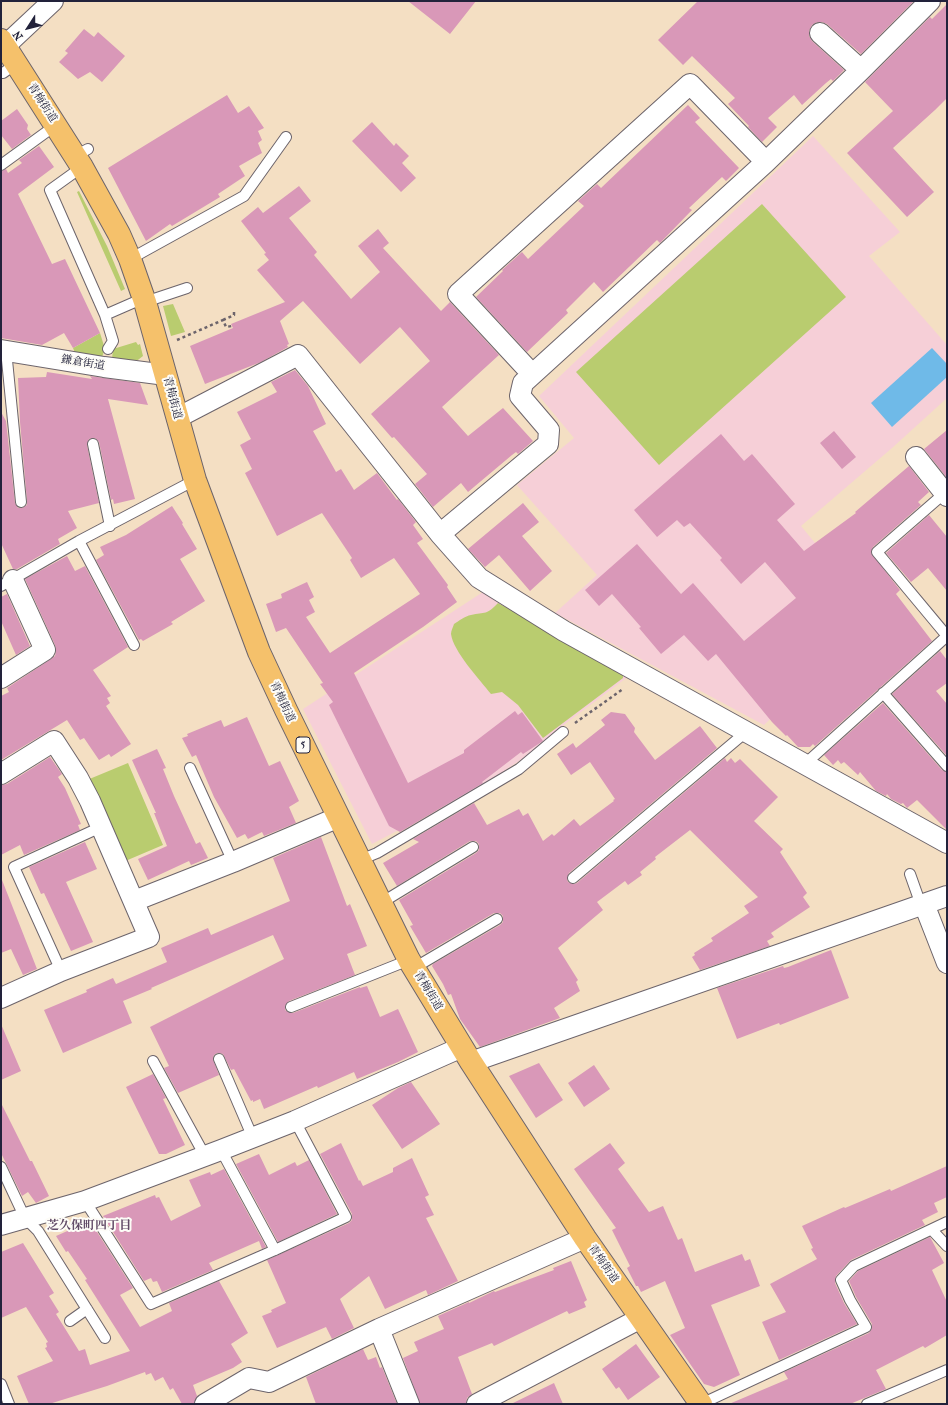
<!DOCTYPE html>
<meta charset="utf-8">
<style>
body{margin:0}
#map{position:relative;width:948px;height:1405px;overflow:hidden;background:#f4dfc3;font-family:"IM FELL French Canon",serif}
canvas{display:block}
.frame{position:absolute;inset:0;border:2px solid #22223b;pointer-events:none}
.north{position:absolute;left:8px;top:8px;width:40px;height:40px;-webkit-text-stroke:3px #fdfcf7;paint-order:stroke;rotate:234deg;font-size:11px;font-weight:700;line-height:16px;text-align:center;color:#22223b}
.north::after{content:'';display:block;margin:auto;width:14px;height:18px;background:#22223b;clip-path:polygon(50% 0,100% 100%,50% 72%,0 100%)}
</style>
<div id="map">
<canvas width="948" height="1405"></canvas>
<div class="frame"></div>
<div class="north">N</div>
</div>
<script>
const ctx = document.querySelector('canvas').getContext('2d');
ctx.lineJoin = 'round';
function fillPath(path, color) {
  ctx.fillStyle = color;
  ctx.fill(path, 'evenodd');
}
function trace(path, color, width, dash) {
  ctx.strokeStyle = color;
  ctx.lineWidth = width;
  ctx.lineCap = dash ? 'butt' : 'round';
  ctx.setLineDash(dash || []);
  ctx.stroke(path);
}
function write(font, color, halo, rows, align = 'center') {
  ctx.font = font + ' "IM FELL French Canon","Noto Serif JP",serif';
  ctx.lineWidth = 4;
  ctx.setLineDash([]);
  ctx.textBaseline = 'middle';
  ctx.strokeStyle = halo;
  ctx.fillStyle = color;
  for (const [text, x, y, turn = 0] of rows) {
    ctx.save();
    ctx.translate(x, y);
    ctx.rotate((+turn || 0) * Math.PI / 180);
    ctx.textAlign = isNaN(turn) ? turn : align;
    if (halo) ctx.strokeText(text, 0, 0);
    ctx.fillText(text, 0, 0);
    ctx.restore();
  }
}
const built = new Path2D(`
 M 813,136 L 900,232 L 869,256 L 947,345 L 947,398 L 892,448 L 801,526 L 877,618 L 764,725 L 555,613 L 597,575 L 517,485 L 574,438 L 539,396 Z
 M 483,592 L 633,673 L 553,733 L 525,757 L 483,785 L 452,802 L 372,844 L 303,709 Z`);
const green = new Path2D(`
 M 79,191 L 107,246 L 125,289 L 121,291 L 77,192 Z
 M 762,204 L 846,297 L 659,465 L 576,372 Z
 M 173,304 L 185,332 L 171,336 L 163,306 Z
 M 100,333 L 105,349 L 102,357 L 75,353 L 73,348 Z
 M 136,342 L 138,345 L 140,344 L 143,356 L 134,363 L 112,359 L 113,349 Z
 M 498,603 L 623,671 L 623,678 L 543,738 L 518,705 L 502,692 L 491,694 C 480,680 453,651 451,634 C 451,631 453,627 454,624 C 459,621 465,616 471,615 C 485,612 487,615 498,603 Z
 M 128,763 L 163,845 L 123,862 L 87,780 Z`);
const water = new Path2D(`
 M 932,348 L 947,364 L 947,377 L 892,427 L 871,403 Z`);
const building = new Path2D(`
 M 408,1 L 476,1 L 450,34 Z
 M 698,1 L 914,1 L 861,54 L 827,24 L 822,22 L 817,22 L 812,25 L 809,31 L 809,36 L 812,41 L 844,70 L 833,81 L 831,79 L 826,83 L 802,105 L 794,95 L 768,118 L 777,127 L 762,142 L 748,127 L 749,126 L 728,104 L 735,98 L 692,56 L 683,65 L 658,40 Z
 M 947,4 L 947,98 L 935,110 L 893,148 L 934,192 L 907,217 L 847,153 L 893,111 L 865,82 L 930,17 L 932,19 Z
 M 84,29 L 94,37 L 98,32 L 125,56 L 102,82 L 90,72 L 78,79 L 59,62 L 68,53 L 65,51 Z
 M 227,95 L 238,113 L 249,106 L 264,128 L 258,131 L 262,140 L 258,143 L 262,153 L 239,166 L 245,176 L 218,194 L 220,197 L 172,226 L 170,224 L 146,241 L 108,168 Z
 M 688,105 L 700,118 L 695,122 L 739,168 L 726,181 L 722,177 L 689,208 L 692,210 L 660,243 L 657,240 L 603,292 L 594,282 L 566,310 L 568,313 L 527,352 L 476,297 L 503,271 L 502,270 L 522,252 L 528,259 L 584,206 L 578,201 L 597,184 L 601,188 Z
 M 17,109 L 28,125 L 27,129 L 31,135 L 12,149 L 1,135 L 1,121 Z
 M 372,122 L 394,146 L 396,143 L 409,156 L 402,163 L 416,178 L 401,192 L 352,141 Z
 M 39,146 L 54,167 L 18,194 L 52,264 L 65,259 L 100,333 L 73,348 L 64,333 L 42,345 L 1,338 L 1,171 L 6,169 L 8,173 L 22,163 L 19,160 Z
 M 299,186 L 311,201 L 289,218 L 317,252 L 314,255 L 351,299 L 380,272 L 358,246 L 378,229 L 389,243 L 383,248 L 441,311 L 450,302 L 499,355 L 442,407 L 468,436 L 503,408 L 533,441 L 518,454 L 516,452 L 512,455 L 468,492 L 461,483 L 433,507 L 415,484 L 427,474 L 394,437 L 392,438 L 371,414 L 430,361 L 400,327 L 360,364 L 303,301 L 280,321 L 289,344 L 287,345 L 288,347 L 261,362 L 205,384 L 190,346 L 233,328 L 231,324 L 285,302 L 257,270 L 269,260 L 264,254 L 266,253 L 241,221 L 258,207 L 263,213 Z
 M 295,370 L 308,386 L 326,424 L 313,431 L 336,472 L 341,469 L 354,490 L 377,473 L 397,500 L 398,499 L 416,522 L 413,525 L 423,539 L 417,543 L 448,585 L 447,587 L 457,602 L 423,627 L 354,673 L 408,783 L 464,753 L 464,750 L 515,711 L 518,715 L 522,712 L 543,741 L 523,754 L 521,752 L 482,782 L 483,783 L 400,832 L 389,826 L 329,705 L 333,702 L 320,684 L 323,683 L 286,628 L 276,632 L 266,604 L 282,598 L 281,594 L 307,582 L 314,597 L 309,600 L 315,612 L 306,617 L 330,653 L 420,594 L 394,558 L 361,578 L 350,560 L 352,558 L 322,513 L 277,536 L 245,473 L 252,469 L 240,445 L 251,439 L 237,412 L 277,392 L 271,382 Z
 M 47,372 L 92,379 L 90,376 L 140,383 L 148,405 L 108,399 L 135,499 L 114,504 L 113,499 L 111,500 L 99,442 L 95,438 L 89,439 L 87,445 L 99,503 L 68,511 L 77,528 L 58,539 L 60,544 L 17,569 L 13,569 L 1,543 L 1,412 L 6,421 L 15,503 L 18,508 L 22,508 L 27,505 L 27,501 L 20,422 L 18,378 L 46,377 Z
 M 947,430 L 947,478 L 924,449 Z
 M 834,431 L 856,457 L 842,469 L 820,443 Z
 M 721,434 L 744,461 L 752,454 L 795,504 L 777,520 L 804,551 L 856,513 L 855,512 L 909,466 L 929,492 L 918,502 L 921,505 L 873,547 L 871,553 L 900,590 L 896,594 L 932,641 L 815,746 L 813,744 L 810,747 L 798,747 L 787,735 L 786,736 L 772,722 L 716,654 L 708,661 L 684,635 L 661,654 L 639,628 L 641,627 L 612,594 L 599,606 L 585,590 L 637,544 L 681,594 L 693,583 L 744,641 L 796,598 L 765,562 L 741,584 L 720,560 L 722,558 L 690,523 L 684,527 L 677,520 L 657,537 L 634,510 Z
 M 523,503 L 539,522 L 522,536 L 552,571 L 530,591 L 499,555 L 485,567 L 468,549 Z
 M 172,506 L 183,523 L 182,524 L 197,549 L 180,559 L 205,601 L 171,622 L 173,624 L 143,641 L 141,639 L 139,640 L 96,560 L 104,555 L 100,547 L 126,535 Z
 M 929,515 L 947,537 L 947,591 L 928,568 L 911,582 L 886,553 Z
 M 67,556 L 75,571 L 85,566 L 128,647 L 93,670 L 111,696 L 107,698 L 110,703 L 106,706 L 131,744 L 111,757 L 109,754 L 99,760 L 84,738 L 80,740 L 67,720 L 1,760 L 1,696 L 9,692 L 7,688 L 51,659 L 55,656 L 56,651 L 55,645 L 25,579 Z
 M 7,594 L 30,646 L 16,655 L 1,621 L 1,597 Z
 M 940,651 L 947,660 L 947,683 L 936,691 L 947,704 L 947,756 L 892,694 Z
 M 883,703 L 942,770 L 947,772 L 947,830 L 917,800 L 907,808 L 903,803 L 901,804 L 891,799 L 887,794 L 886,796 L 876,791 L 860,772 L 858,775 L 844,762 L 841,764 L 838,760 L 833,765 L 824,755 Z
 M 611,712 L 625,714 L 635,728 L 634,732 L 655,760 L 700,726 L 717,748 L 569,873 L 567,879 L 568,882 L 574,884 L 577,883 L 725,758 L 727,762 L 731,758 L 735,763 L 740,759 L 778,797 L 754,821 L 783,849 L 780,852 L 807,893 L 803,897 L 810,907 L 771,933 L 774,937 L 767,941 L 770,946 L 700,970 L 692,957 L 695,955 L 694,953 L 713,941 L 711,938 L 749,913 L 744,906 L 758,897 L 690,830 L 655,857 L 656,859 L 640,872 L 642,875 L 628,885 L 625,881 L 597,902 L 603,910 L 558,948 L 578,980 L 576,982 L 580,991 L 554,1008 L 560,1018 L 480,1047 L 460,1019 L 451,994 L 448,995 L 443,984 L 432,966 L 433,964 L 500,925 L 503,922 L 503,916 L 500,913 L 494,913 L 426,953 L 410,926 L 413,925 L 399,900 L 476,853 L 479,850 L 479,844 L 476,841 L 470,841 L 397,886 L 383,863 L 419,842 L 413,839 L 474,803 L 487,825 L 519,809 L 523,816 L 528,813 L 543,841 L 552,834 L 554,836 L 574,819 L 580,826 L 614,801 L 613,800 L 615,799 L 590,762 L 571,775 L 557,754 L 573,743 L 576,748 L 605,725 L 601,720 Z
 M 247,717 L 269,766 L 280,761 L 299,801 L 289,807 L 296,823 L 264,836 L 262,832 L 248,839 L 245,834 L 237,838 L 214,797 L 196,755 L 192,757 L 182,738 L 188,736 L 187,734 L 221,720 L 224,727 Z
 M 157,749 L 166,768 L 163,769 L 174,796 L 196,844 L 200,842 L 208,858 L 191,865 L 189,861 L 148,880 L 138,859 L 167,846 L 154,813 L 156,813 L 132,760 Z
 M 50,757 L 62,774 L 58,777 L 65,788 L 81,824 L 78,825 L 80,830 L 24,855 L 20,845 L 1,855 L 1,785 L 7,784 Z
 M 321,837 L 347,906 L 350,904 L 367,946 L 347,954 L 355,975 L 289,1001 L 285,1006 L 285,1010 L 290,1013 L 293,1013 L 360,987 L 360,988 L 367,986 L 380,1017 L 398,1009 L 418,1052 L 398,1062 L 357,1079 L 354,1072 L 318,1088 L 317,1086 L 264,1109 L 260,1099 L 253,1102 L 253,1100 L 251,1101 L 234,1069 L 231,1070 L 223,1054 L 217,1053 L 214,1055 L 213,1059 L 219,1075 L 178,1093 L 164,1068 L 169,1066 L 150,1027 L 284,959 L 273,935 L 151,988 L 152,989 L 123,1001 L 132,1023 L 63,1053 L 44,1010 L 87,992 L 86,990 L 113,978 L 116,984 L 167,962 L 161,948 L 208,928 L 211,935 L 290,901 L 273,858 Z
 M 85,842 L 97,869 L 66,882 L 93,942 L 71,951 L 44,893 L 41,894 L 29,867 Z
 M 1,880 L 2,880 L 37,969 L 23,975 L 11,949 L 1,953 Z
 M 831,950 L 849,998 L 780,1025 L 779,1023 L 737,1039 L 717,988 L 783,966 L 784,968 L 788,967 Z
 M 1,1024 L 21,1071 L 1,1080 Z
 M 539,1063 L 563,1100 L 536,1118 L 509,1076 Z
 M 594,1065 L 610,1089 L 584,1107 L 568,1083 Z
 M 153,1074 L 166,1098 L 163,1099 L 185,1145 L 166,1154 L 159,1154 L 126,1087 Z
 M 411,1082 L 440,1124 L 402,1149 L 372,1105 L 398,1088 Z
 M 1,1103 L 30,1161 L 32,1161 L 49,1196 L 36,1203 L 28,1192 L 22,1196 L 1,1153 Z
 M 341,1143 L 359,1181 L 360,1180 L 363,1186 L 393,1172 L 393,1168 L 412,1158 L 429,1195 L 425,1197 L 434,1215 L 426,1218 L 458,1281 L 428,1295 L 426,1290 L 385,1309 L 369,1276 L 340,1299 L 354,1328 L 332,1339 L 326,1327 L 277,1348 L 262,1316 L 272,1312 L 271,1310 L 286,1303 L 267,1260 L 349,1223 L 352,1220 L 352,1214 L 320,1154 Z
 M 610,1143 L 625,1163 L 618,1169 L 649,1212 L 663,1206 L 678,1240 L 682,1238 L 695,1272 L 742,1254 L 745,1261 L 750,1259 L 760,1286 L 711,1305 L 740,1375 L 714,1387 L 704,1384 L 670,1335 L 685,1328 L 665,1281 L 641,1292 L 638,1286 L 636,1286 L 627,1268 L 630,1266 L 612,1230 L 616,1228 L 574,1169 Z
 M 259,1154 L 269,1175 L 295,1162 L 297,1166 L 309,1160 L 337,1214 L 278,1242 L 236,1164 Z
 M 947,1166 L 947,1197 L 934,1203 L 938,1212 L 922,1220 L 925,1225 L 851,1260 L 836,1276 L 835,1283 L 844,1303 L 857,1324 L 779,1360 L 762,1322 L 786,1312 L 770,1284 L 817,1259 L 811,1249 L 813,1248 L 802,1226 L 844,1207 L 845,1208 L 890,1189 L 891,1191 Z
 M 224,1169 L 266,1247 L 262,1249 L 259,1241 L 209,1263 L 213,1270 L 162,1292 L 157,1281 L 153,1282 L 151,1278 L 144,1281 L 103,1216 L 155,1195 L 156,1198 L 159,1197 L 171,1221 L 201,1206 L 189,1180 L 210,1172 L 211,1175 Z
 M 90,1221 L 133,1288 L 120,1295 L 140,1327 L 172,1311 L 169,1303 L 219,1281 L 248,1333 L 231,1344 L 242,1362 L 233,1368 L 193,1385 L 197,1396 L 194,1404 L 182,1404 L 173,1388 L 170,1390 L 163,1377 L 155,1381 L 151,1373 L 146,1375 L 145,1372 L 107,1386 L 49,1404 L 29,1404 L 17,1376 L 53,1361 L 45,1348 L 47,1347 L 46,1343 L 48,1342 L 26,1307 L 1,1318 L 1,1252 L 23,1243 L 54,1293 L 49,1296 L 59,1312 L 56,1314 L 79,1351 L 85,1349 L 90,1365 L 130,1351 L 85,1280 L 87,1279 L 68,1251 L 66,1252 L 56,1236 Z
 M 930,1237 L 944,1263 L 932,1270 L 947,1302 L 947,1335 L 925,1348 L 923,1346 L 876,1370 L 886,1389 L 850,1404 L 729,1404 L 788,1379 L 784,1372 L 869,1333 L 872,1328 L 872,1324 L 856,1297 L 849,1281 L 858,1271 Z
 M 571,1261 L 587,1300 L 584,1302 L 586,1307 L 569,1314 L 567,1311 L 494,1346 L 492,1343 L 458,1357 L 472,1394 L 467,1398 L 466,1404 L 420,1404 L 403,1358 L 418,1351 L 414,1342 L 444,1329 L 438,1316 L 469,1302 L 469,1303 L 494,1291 L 495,1292 L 554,1270 L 553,1268 Z
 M 636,1344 L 660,1377 L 628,1400 L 619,1387 L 616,1389 L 602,1369 Z
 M 363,1349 L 368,1360 L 376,1357 L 380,1368 L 382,1367 L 397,1404 L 316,1404 L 306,1377 Z
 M 554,1383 L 563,1404 L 511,1404 Z`);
const path = new Path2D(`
 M 223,320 L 234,315 L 234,312
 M 177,340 L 223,320 L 226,327 L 232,326
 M 575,723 L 623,689`);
const service = new Path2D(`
 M 3,73 L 17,63
 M 75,156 L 88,149
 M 1,165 L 56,125
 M 82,167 L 50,190 L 105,315 L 144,298
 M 130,259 L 244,196 L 286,137
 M 145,302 L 187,288
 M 105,315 L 113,341 L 108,349
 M 6,350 L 21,502
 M 93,444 L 110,526
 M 947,491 L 877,552 L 947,636
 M 79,541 L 134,645
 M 1,586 L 79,541 L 195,480
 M 883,693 L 947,766
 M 805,764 L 947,636
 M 190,768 L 233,862
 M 360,860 L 377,853 L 519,769 L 563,732
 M 910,874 L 921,905
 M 573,878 L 746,732
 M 381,903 L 473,847
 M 414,968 L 497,919
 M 61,971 L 14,867 L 101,827
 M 291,1007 L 409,960
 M 219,1059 L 253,1138
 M 153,1061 L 205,1156
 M 221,1150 L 275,1250
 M 1,1167 L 25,1218 L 38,1231 L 105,1338
 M 85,1201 L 151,1304 L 275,1250 L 346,1217 L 295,1121
 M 932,1230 L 947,1246
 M 70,1321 L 87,1309
 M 1,1384 L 9,1404
 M 701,1404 L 866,1327 L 850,1300 L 841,1280 L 854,1266 L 947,1222
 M 867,1404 L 947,1370`);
const minor = new Path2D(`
 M 820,33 L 861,70
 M 5,46 L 53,1
 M 1,350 L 104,367 L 166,375
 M 532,374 L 458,294 L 690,84 L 766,162
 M 177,418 L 298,355 L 440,534 L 479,578 L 564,631 L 947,843
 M 916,457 L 947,496
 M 440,534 L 548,444 L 549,430 L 520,396 L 523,383 L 766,162 L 861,70 L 930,1
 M 1,678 L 45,650 L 13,580
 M 1,774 L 54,741 L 78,778 L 90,801 L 149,937 L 61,971 L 1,998
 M 134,901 L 233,862 L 339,817
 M 924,904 L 947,963
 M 471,1062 L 947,896
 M 1,1225 L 85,1201 L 221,1150 L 295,1121 L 462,1047
 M 379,1329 L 409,1404
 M 205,1404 L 249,1378 L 269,1382 L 379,1329 L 585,1238
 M 477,1404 L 641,1318`);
const primary = new Path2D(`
 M 1,40 L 82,167 L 119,234 L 130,259 L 145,302 L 195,480 L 259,652 L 286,710 L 409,960 L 471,1062 L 585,1238 L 701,1404`);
const shields = [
 [303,745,14]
];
const shieldNames = [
 ["5",303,745]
];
const streetNames = [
 ["青梅街道",42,103,57],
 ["鎌倉街道",83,363,9],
 ["青梅街道",172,398,75],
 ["青梅街道",282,702,65],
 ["青梅街道",428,991,59],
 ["青梅街道",603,1264,55]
];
const neighbourhoodNames = [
 ["芝久保町四丁目",89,1226]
];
fillPath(built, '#f6cfd7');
fillPath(green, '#b9cc6f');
fillPath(water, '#6fbae8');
fillPath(building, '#d998b8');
trace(service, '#6c646b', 12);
trace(minor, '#6c646b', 22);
trace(primary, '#6c646b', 24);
trace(path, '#6c646b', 2.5, [3, 3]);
trace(service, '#fff', 10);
trace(minor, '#fff', 20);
trace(primary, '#f5c16b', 22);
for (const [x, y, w] of shields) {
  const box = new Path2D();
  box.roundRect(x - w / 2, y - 8, w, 16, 3);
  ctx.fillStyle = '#fdfcf7';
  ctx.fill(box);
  trace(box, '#22223b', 1);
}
write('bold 10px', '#22223b', null, shieldNames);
write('11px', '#22223b', '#fdfcf7', streetNames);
write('bold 12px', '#624b67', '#fdfcf7', neighbourhoodNames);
</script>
